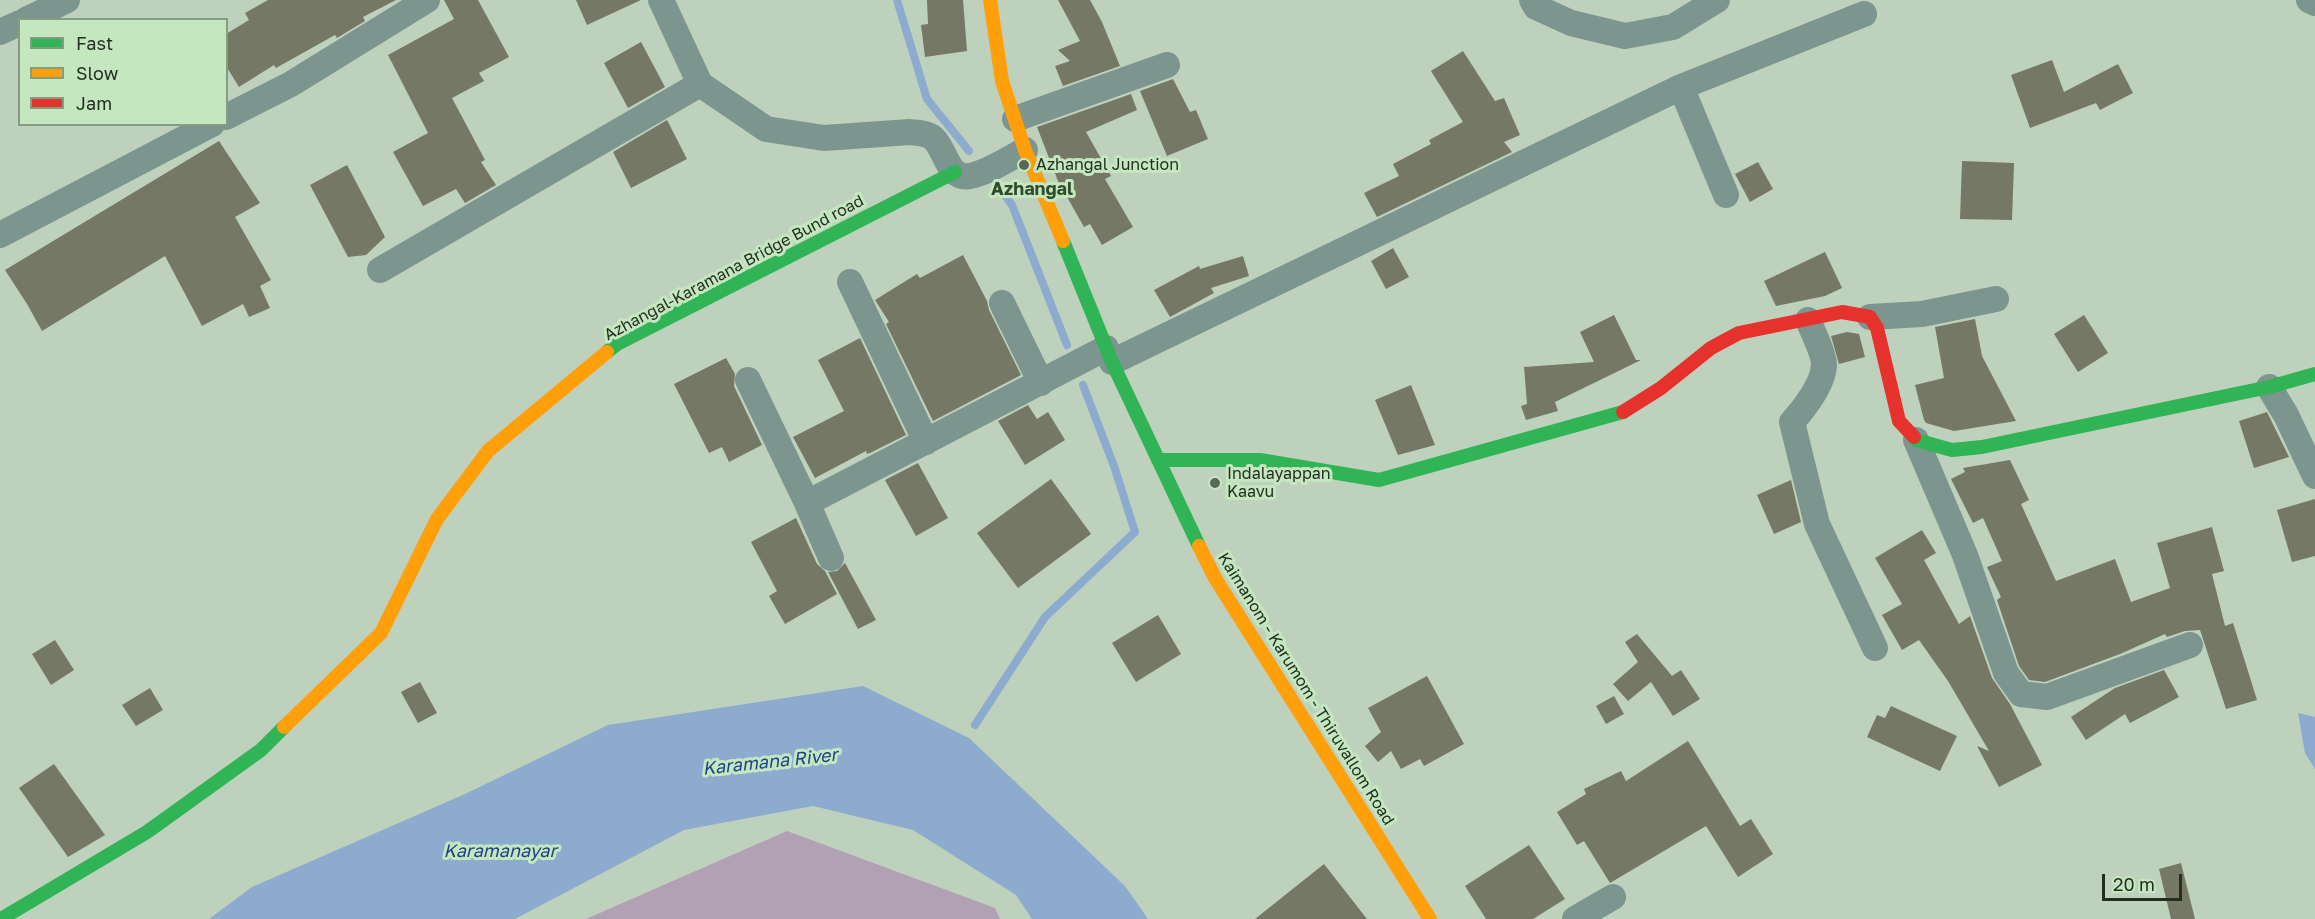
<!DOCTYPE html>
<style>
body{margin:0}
#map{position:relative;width:2315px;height:919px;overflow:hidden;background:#bed1bc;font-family:"Golos Text",sans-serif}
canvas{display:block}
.legend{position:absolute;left:18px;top:18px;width:210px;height:108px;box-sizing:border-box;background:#c5e7c0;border:2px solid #849d80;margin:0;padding:8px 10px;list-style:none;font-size:18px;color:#222f20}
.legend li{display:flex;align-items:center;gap:12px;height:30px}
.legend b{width:30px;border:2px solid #849d80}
.scale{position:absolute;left:2102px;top:874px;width:80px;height:27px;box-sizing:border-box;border:3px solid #222f20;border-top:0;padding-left:8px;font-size:18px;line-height:21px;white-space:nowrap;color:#222f20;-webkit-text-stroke:4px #c5e7c0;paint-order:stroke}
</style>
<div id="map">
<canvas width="2315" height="919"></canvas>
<ul class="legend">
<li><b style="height:8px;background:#30b455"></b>Fast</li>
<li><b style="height:8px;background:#ff9f0a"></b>Slow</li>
<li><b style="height:8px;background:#e5322d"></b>Jam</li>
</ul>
<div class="scale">20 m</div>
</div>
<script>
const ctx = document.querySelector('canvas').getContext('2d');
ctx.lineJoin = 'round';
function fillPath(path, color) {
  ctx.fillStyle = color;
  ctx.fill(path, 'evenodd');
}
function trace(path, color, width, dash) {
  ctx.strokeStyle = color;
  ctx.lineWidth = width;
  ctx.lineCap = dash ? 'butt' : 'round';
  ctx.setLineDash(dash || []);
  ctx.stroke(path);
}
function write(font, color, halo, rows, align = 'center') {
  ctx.font = font + ' "Golos Text",sans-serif';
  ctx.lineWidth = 6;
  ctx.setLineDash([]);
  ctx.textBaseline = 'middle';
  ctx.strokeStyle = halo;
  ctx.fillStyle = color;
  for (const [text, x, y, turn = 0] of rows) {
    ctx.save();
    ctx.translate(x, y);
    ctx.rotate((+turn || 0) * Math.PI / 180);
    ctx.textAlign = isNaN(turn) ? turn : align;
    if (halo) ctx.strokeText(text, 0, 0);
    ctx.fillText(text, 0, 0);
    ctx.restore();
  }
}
const forest = new Path2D(`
 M 787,831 L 995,908 L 1000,919 L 586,919 Z`);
const water = new Path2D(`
 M 863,686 L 969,738 L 1125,886 L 1148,919 L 1032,919 L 1016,895 L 913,830 L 813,806 L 684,830 L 515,919 L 209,919 L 252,887 L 465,794 L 608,725 Z
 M 2298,713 L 2315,717 L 2315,769 L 2305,753 Z`);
const stream = new Path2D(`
 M 897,0 L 927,99 L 969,151
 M 1000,189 L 1012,205 L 1067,345
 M 975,725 L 1045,617 L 1135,532 L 1114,466 L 1083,385`);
const building = new Path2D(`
 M 268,0 L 396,0 L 363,17 L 365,21 L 337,38 L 335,35 L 276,68 L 274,65 L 239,87 L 226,66 L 226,34 L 249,20 L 245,13 Z
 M 444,0 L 478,0 L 509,57 L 479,73 L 484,81 L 452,98 L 485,160 L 481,162 L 496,185 L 465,203 L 456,189 L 423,206 L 393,152 L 428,133 L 388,55 L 454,19 Z
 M 576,0 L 641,0 L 587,25 Z
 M 927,0 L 963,0 L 967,51 L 925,57 L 921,25 L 928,24 Z
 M 1058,0 L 1090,0 L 1102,22 L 1120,66 L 1063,86 L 1055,66 L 1070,61 L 1058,50 L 1080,41 Z
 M 641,42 L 665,87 L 628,108 L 604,63 Z
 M 1463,51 L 1495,101 L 1504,98 L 1520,135 L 1504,142 L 1512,152 L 1377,217 L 1364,193 L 1399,176 L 1393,164 L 1431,144 L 1429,140 L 1463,122 L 1431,71 Z
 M 2052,60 L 2064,92 L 2118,64 L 2133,93 L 2100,110 L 2096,103 L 2030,128 L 2011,75 Z
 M 1173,79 L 1190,112 L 1196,110 L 1208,139 L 1167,156 L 1140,91 Z
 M 1131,94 L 1137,110 L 1086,132 L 1111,176 L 1105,179 L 1133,227 L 1102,245 L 1090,224 L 1084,227 L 1058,181 L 1037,127 Z
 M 667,120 L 687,159 L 631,188 L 613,152 Z
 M 219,141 L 260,203 L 235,217 L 271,280 L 260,286 L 270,308 L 249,317 L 243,304 L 202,326 L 165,256 L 42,331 L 27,304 L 5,270 Z
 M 1962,161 L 2014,163 L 2012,220 L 1960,219 Z
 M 1758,162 L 1773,189 L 1750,202 L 1735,174 Z
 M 347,165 L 385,237 L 366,255 L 348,257 L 310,185 Z
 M 1393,248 L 1409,277 L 1386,289 L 1371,261 Z
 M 1825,252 L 1842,288 L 1825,296 L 1776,306 L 1764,281 Z
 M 963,255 L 987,301 L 989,310 L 1021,375 L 933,421 L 886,324 L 889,322 L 875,300 L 917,274 L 920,278 Z
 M 1243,256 L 1249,276 L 1211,288 L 1214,293 L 1170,317 L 1154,290 L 1199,266 L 1200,269 Z
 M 1614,315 L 1636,360 L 1641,360 L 1555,402 L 1558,411 L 1526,420 L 1521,406 L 1527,404 L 1524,367 L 1594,362 L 1580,332 Z
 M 2084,315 L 2108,353 L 2078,372 L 2054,334 Z
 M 1975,319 L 1982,356 L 2016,421 L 1954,431 L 1926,423 L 1924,420 L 1915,385 L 1944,378 L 1935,327 Z
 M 1847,332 L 1859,334 L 1865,357 L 1839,364 L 1831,336 Z
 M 860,338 L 906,435 L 870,453 L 867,454 L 866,451 L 815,478 L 793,437 L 844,411 L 818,360 Z
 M 726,358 L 735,374 L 734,386 L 762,445 L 729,462 L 722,447 L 709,453 L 674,384 Z
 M 1411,385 L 1435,445 L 1398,455 L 1375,400 Z
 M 1028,405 L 1037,419 L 1048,412 L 1065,440 L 1025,465 L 998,421 Z
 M 2267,412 L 2289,457 L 2254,468 L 2239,421 Z
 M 2010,460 L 2029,500 L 2021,504 L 2056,581 L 2115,559 L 2131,602 L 2170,588 L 2157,543 L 2212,527 L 2224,571 L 2212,574 L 2225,626 L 2233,623 L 2257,700 L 2226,709 L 2200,630 L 2185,631 L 2167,637 L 2165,634 L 2120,654 L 2045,682 L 2029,680 L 2019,666 L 1997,600 L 2001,597 L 1987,567 L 2002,561 L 1983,518 L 1973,523 L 1951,479 L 1965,472 L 1963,468 Z
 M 918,463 L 948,518 L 916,536 L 885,480 Z
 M 1051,479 L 1091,534 L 1018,588 L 977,533 Z
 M 1791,480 L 1801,522 L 1774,534 L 1757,495 Z
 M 2315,499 L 2315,556 L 2292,562 L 2277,510 Z
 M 796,518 L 817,564 L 825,571 L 837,594 L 785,624 L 769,596 L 777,591 L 751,542 Z
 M 1922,530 L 1936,553 L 1924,560 L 1959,624 L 1970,616 L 1992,678 L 2010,704 L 2042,765 L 1999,787 L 1977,746 L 1989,751 L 1948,681 L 1919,640 L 1902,650 L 1882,615 L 1902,604 L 1875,558 Z
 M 845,563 L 876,620 L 858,629 L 828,572 L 837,571 Z
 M 1158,615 L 1181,654 L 1136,682 L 1112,643 Z
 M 1637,634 L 1672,676 L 1681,670 L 1700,699 L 1673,716 L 1651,682 L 1628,701 L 1613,684 L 1638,662 L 1625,642 Z
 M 55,640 L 74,670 L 51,685 L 32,654 Z
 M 2164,670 L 2179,697 L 2130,723 L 2125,714 L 2086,740 L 2071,717 L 2115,688 Z
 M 1427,676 L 1464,744 L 1424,766 L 1420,759 L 1401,769 L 1391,751 L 1378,762 L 1365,746 L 1381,732 L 1368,708 Z
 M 420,682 L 437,713 L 418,723 L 401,692 Z
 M 150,688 L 163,710 L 136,726 L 122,705 Z
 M 1614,696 L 1624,714 L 1606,724 L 1596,706 Z
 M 1891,706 L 1957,736 L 1940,771 L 1867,737 L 1877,715 L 1885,718 Z
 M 1688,741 L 1740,826 L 1751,819 L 1773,854 L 1738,877 L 1706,826 L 1610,883 L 1584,841 L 1577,845 L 1557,812 L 1586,794 L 1584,789 L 1621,771 L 1626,781 Z
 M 54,764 L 105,835 L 68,857 L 19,788 Z
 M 1529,845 L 1565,899 L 1533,919 L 1486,919 L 1465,886 Z
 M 2181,863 L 2195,919 L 2171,919 L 2159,869 Z
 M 1324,864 L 1367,919 L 1255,919 Z`);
const street = new Path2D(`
 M 661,0 L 700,84 L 766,129 L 824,138 L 910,132 C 917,133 927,133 933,138 C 946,149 947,180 970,176 C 989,172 1008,159 1025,150
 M 1532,0 L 1536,7 L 1571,23 L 1625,36 L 1673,27 L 1717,0
 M 2309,0 L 2315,3
 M 26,20 L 67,0
 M 0,32 L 20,23
 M 1681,87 L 1726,195
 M 226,117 L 291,84 L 427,0
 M 1015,119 L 1167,65
 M 0,235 L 212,124
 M 380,270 L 700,84
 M 850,282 L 926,442
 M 1002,303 L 1041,383
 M 1870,317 L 1922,314 L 1996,299
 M 1808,320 C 1812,330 1824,354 1824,364 C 1824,383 1804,409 1792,422 L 1817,524 L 1875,648
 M 1112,362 L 1681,87 L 1864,14
 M 748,380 L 807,503
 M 2269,387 L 2286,415 L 2315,476
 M 1916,440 L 1965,555 L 2006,673 L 2021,694 L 2047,697 L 2190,645
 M 831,558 L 807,503 L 1106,348
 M 1575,919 L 1613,897`);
const fast = new Path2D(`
 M 1063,241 L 1112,362 L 1199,546
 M 607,352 L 617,344 L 955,172
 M 1914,437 L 1916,440 L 1952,450 L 1982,447 L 2269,387 L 2315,374
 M 1158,460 L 1260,460 L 1379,480 L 1623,412
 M 1,919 L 147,832 L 261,750 L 284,727`);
const slow = new Path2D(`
 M 990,0 L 1002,81 L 1025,150 L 1063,241
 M 1199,546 L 1215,578 L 1430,919
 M 284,727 L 381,633 L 437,519 L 488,451 L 607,352`);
const jam = new Path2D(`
 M 1623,412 L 1661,388 L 1711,348 L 1739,333 L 1842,312 L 1870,317 L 1877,328 L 1899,421 L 1914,437`);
const markers = [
 [1024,165,6,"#596857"],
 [1215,483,6,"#596857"]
];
const poiNames = [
 ["Azhangal Junction",1036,165],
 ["Indalayappan",1227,474],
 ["Kaavu",1227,492]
];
const streetNames = [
 ["Azhangal-Karamana Bridge Bund road",734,268,-28],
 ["Kaimanom - Karumom - Thiruvallom Road",1306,689,58]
];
const neighbourhoodNames = [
 ["Azhangal",1032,189]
];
const waterNames = [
 ["Karamana River",770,762,-6],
 ["Karamanayar",500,851]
];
fillPath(forest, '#b2a0b5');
fillPath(water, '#8dabcf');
trace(stream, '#8dabcf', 8);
fillPath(building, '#757864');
trace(street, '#7d958f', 26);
trace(fast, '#30b455', 14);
trace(slow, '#ff9f0a', 14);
trace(jam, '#e5322d', 14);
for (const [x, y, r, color] of markers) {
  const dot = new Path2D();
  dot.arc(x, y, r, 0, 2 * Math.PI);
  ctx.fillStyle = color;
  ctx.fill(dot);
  trace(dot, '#c5e7c0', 2);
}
write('16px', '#222f20', '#c5e7c0', poiNames, 'left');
write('16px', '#222f20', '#c5e7c0', streetNames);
write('bold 18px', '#304c2c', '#c5e7c0', neighbourhoodNames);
write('italic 18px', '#1c4289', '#c5e7c0', waterNames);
</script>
